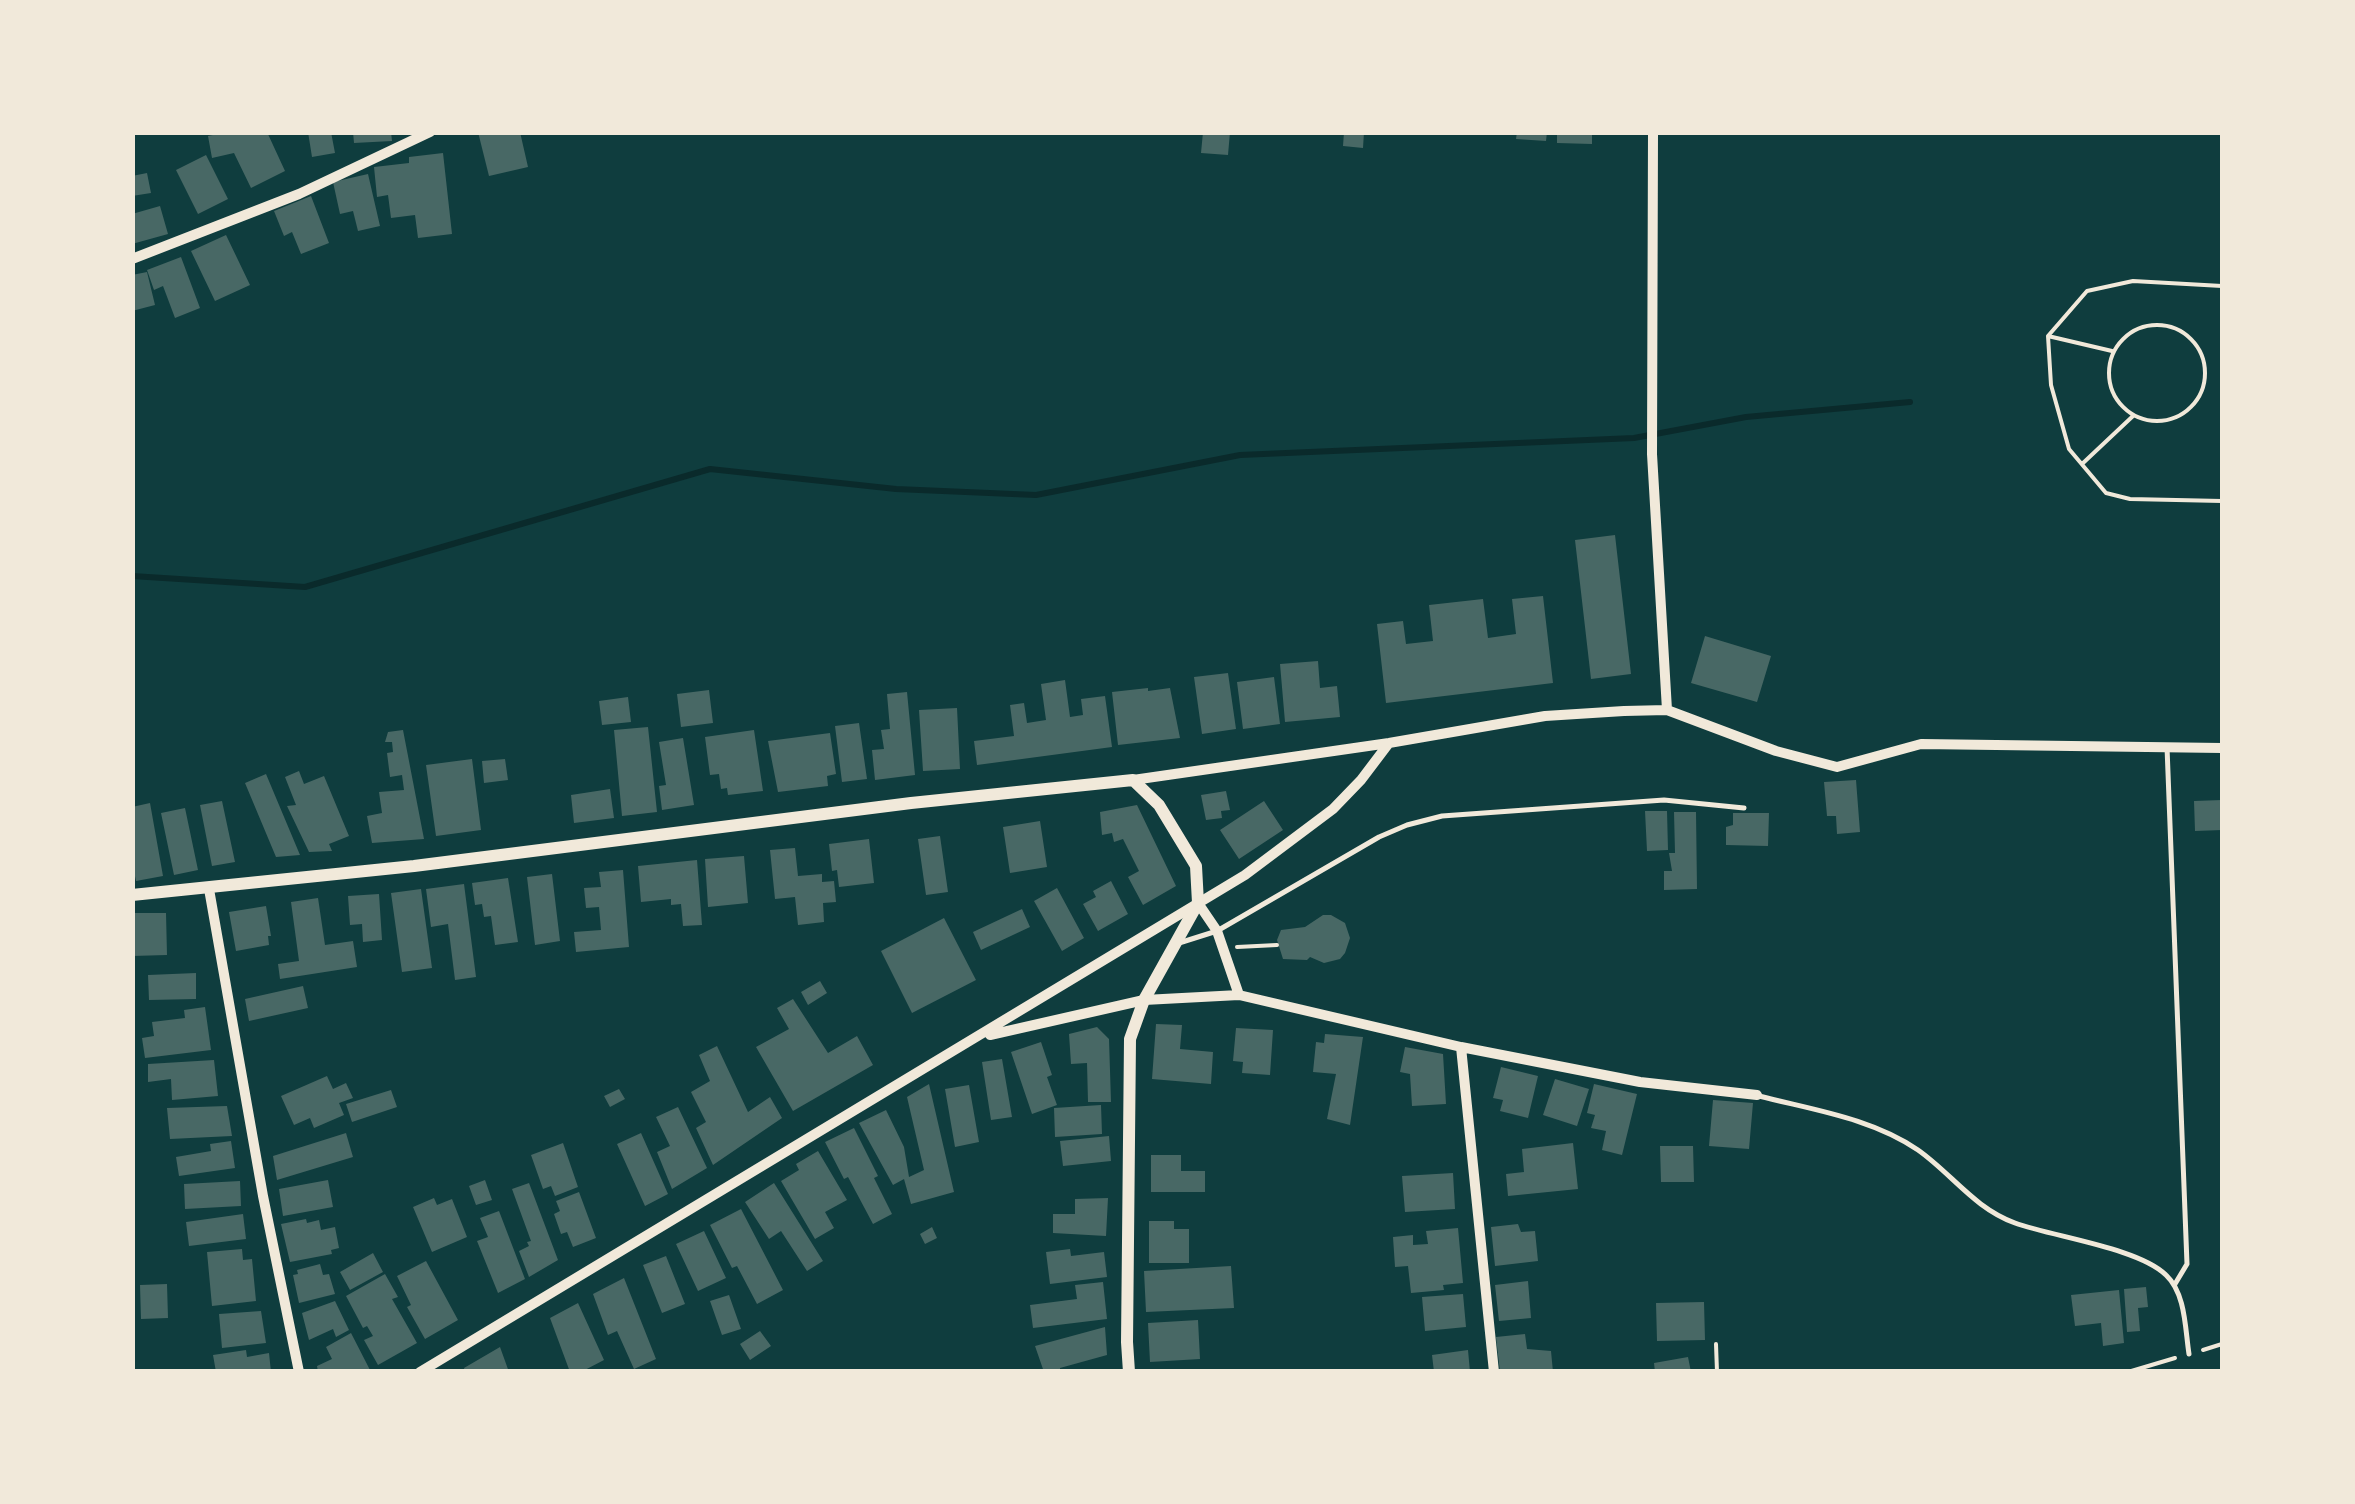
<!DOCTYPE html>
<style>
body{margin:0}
#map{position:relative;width:2355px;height:1504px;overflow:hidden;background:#0f3d3e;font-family:"Work Sans",sans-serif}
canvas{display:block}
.frame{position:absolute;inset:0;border:135px solid #f1e9da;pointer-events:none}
</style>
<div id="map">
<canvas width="2355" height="1504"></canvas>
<div class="frame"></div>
</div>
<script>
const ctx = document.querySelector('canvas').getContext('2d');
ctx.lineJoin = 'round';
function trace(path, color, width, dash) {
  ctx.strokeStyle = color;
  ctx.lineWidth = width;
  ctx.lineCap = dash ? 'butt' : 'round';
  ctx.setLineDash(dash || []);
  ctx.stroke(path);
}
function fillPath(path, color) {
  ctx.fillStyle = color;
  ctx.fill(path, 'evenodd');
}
const stream = new Path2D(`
 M 132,576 L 305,587 L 710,469 L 896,489 L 1036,495 L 1240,455 L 1634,438 L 1746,417 L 1910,402`);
const building = new Path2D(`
 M 227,132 L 267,132 L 285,171 L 251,188 L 234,153 L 212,158 L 208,136 Z
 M 308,132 L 331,132 L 335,153 L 312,157 Z
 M 353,132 L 391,132 L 392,141 L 354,143 Z
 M 478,132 L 520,132 L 528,167 L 489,176 Z
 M 1203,132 L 1230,132 L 1228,155 L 1201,153 Z
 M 1344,132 L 1364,132 L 1363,148 L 1343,146 Z
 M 1517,132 L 1547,132 L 1546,141 L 1516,139 Z
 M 1557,132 L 1592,132 L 1592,144 L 1557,143 Z
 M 443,153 L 452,234 L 418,238 L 415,215 L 391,218 L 388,195 L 377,197 L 374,167 L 409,163 L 409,157 Z
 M 206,155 L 228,199 L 198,214 L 176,170 Z
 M 147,173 L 151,193 L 132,196 L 132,176 Z
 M 368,174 L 380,226 L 358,231 L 353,211 L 340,214 L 333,182 Z
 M 311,196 L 329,243 L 301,254 L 292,232 L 284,236 L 274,211 Z
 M 160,206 L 168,234 L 132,244 L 132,214 Z
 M 226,235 L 250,285 L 215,301 L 191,251 Z
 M 181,257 L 200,308 L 175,318 L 163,286 L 154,290 L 147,270 Z
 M 147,272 L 155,305 L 132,311 L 132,275 Z
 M 1615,535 L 1631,674 L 1591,679 L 1575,540 Z
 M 1543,596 L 1553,683 L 1386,703 L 1377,624 L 1403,621 L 1406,644 L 1433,641 L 1429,605 L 1483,599 L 1488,638 L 1516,634 L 1512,599 Z
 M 1705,636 L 1771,656 L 1757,702 L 1691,683 Z
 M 1318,661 L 1320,688 L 1337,686 L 1340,717 L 1285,722 L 1280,664 Z
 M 1228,673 L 1236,729 L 1202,734 L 1194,677 Z
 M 1274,677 L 1280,724 L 1243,729 L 1237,682 Z
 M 1065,680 L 1070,717 L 1083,715 L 1081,699 L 1105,696 L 1112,747 L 977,765 L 974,741 L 1014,736 L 1010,705 L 1024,703 L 1027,723 L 1046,720 L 1041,684 Z
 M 1148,688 L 1148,691 L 1170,688 L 1180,738 L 1118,745 L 1112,692 Z
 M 709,690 L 713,723 L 681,727 L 677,694 Z
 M 907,692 L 915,775 L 875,780 L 872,750 L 884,749 L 881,730 L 890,729 L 887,694 Z
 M 628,697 L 631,722 L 602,725 L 599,701 Z
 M 957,708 L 960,769 L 923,771 L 919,710 Z
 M 859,723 L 867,779 L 842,782 L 835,726 Z
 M 648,727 L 657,812 L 622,816 L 614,730 Z
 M 403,730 L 424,839 L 372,843 L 367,816 L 382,813 L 379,792 L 404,790 L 402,775 L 390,777 L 387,753 L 393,752 L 392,742 L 385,742 L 388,732 Z
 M 754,730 L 763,791 L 728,795 L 727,788 L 721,789 L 719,774 L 710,775 L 705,737 Z
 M 830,733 L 836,774 L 827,776 L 828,786 L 778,792 L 768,741 Z
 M 683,738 L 694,805 L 662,810 L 659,786 L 666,785 L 659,742 Z
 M 472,759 L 481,830 L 436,836 L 426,765 Z
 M 505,759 L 508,780 L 484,783 L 482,761 Z
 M 299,771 L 304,784 L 324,776 L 349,836 L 329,844 L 332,851 L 309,852 L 287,806 L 296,805 L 285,777 Z
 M 266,774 L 300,855 L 276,857 L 245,783 Z
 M 1856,780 L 1860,832 L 1837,834 L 1836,816 L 1827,816 L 1824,782 Z
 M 610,789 L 614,818 L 574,823 L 571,795 Z
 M 1226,791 L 1230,810 L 1221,811 L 1222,818 L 1206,820 L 1201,795 Z
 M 2222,800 L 2222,830 L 2195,831 L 2194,801 Z
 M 222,801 L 235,862 L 212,866 L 200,805 Z
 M 1264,801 L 1283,830 L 1239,859 L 1220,830 Z
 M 150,803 L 163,876 L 136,881 L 132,862 L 132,807 Z
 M 1137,805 L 1176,886 L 1143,905 L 1128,877 L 1139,871 L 1123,839 L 1114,842 L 1112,833 L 1102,835 L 1100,812 Z
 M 185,808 L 198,870 L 174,875 L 161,813 Z
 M 1645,811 L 1667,811 L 1668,850 L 1647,851 Z
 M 1674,812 L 1696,812 L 1697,889 L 1664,890 L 1664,871 L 1672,871 L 1669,853 L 1675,853 Z
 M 1733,813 L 1769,813 L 1768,846 L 1726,845 L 1726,827 L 1733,825 Z
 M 1040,821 L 1047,867 L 1010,873 L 1003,827 Z
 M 940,836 L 948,892 L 926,895 L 918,839 Z
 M 869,839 L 874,883 L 839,887 L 837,870 L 832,871 L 829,844 Z
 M 795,848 L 798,876 L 822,874 L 822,882 L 834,881 L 836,902 L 823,903 L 824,922 L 798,925 L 795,897 L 775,899 L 770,850 Z
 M 744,856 L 748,903 L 708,907 L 705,859 Z
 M 697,860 L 702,925 L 683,926 L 681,904 L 671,905 L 671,899 L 641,902 L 638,866 Z
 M 623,870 L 629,947 L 576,952 L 574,932 L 601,930 L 599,907 L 586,908 L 584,888 L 601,887 L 599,872 Z
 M 552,874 L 560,941 L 535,945 L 527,877 Z
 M 508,878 L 518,942 L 495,945 L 491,916 L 484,917 L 482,904 L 475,905 L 472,883 Z
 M 1111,881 L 1128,914 L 1098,931 L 1083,904 L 1096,897 L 1093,891 Z
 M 464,884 L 476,977 L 455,980 L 448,924 L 431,927 L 426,889 Z
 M 1057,888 L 1084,938 L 1062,951 L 1034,901 Z
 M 421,889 L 432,968 L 402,972 L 391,893 Z
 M 379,894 L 382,940 L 363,942 L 362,924 L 350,925 L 348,896 Z
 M 318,898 L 325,945 L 353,941 L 357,967 L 280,979 L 278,964 L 299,961 L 291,902 Z
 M 266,906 L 271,936 L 268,936 L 269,945 L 236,951 L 229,912 Z
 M 1022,909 L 1030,927 L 981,950 L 973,932 Z
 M 132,913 L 166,913 L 167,955 L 132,956 Z
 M 1323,915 L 1331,915 L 1345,923 L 1350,938 L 1345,953 L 1340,959 L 1324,963 L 1310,957 L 1307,960 L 1283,959 L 1277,940 L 1281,930 L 1305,927 Z
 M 944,918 L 976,980 L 912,1013 L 881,951 Z
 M 196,973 L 196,999 L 149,1000 L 148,975 Z
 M 820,981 L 827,993 L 808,1005 L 801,992 Z
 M 303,986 L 308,1008 L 249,1021 L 245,999 Z
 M 793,999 L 828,1053 L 857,1036 L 873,1065 L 793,1111 L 756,1047 L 789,1029 L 777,1008 Z
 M 205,1007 L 211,1050 L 145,1058 L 142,1038 L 154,1036 L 152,1022 L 185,1018 L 184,1010 Z
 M 1156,1024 L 1182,1025 L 1180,1049 L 1213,1052 L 1211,1084 L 1152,1079 Z
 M 1097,1027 L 1109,1039 L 1111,1102 L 1088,1102 L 1087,1063 L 1071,1064 L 1069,1034 Z
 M 1236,1028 L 1273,1030 L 1270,1075 L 1242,1073 L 1243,1062 L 1233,1061 Z
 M 1325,1034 L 1363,1037 L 1350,1125 L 1327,1119 L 1336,1074 L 1313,1072 L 1316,1042 L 1324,1043 Z
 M 1041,1042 L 1052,1075 L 1047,1077 L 1057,1105 L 1032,1114 L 1011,1052 Z
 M 717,1046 L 748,1112 L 770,1097 L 782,1118 L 713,1165 L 696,1128 L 706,1122 L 691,1092 L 710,1081 L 699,1055 Z
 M 1405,1047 L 1443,1054 L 1446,1104 L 1412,1106 L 1410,1074 L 1400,1072 Z
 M 1002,1059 L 1012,1117 L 991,1120 L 982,1062 Z
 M 214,1060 L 218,1096 L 172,1100 L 171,1079 L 148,1082 L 148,1064 Z
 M 1501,1067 L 1538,1076 L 1528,1118 L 1500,1111 L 1503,1100 L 1493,1098 Z
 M 327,1076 L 333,1089 L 346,1083 L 353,1098 L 339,1103 L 344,1115 L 314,1128 L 310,1118 L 294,1125 L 281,1096 Z
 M 1555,1079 L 1589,1089 L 1577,1126 L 1543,1115 Z
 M 929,1084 L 954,1192 L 911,1204 L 904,1179 L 893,1185 L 859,1123 L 886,1110 L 904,1147 L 909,1177 L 924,1170 L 907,1097 Z
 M 1594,1084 L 1637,1094 L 1622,1155 L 1602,1150 L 1606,1131 L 1591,1128 L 1595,1115 L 1587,1113 Z
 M 969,1085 L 979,1142 L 955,1147 L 945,1089 Z
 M 619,1089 L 625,1099 L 610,1107 L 604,1096 Z
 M 391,1090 L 397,1107 L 352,1122 L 346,1104 Z
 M 1713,1100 L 1753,1103 L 1749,1149 L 1709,1146 Z
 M 1101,1105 L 1102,1134 L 1055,1137 L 1054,1108 Z
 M 227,1106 L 232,1136 L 170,1139 L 167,1108 Z
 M 678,1107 L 707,1168 L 672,1189 L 657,1152 L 670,1146 L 656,1117 Z
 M 854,1128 L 878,1176 L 874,1178 L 892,1214 L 873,1224 L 848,1177 L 844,1179 L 825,1142 Z
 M 346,1133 L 353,1157 L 277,1180 L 273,1156 Z
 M 641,1133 L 668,1194 L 645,1206 L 617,1144 Z
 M 1109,1136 L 1111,1161 L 1063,1166 L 1060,1141 Z
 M 231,1141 L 235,1168 L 179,1176 L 176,1157 L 211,1151 L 210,1144 Z
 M 563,1143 L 578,1187 L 555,1196 L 551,1186 L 543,1189 L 531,1155 Z
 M 1573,1143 L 1578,1189 L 1508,1196 L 1506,1174 L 1524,1172 L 1522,1149 Z
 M 1660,1146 L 1693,1146 L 1694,1182 L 1661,1182 Z
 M 818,1151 L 847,1200 L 825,1212 L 834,1228 L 815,1239 L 781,1181 L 799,1170 L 796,1164 Z
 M 1151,1155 L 1181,1155 L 1181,1171 L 1205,1171 L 1205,1192 L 1151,1192 Z
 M 1453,1173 L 1455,1209 L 1405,1212 L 1402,1176 Z
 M 328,1180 L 333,1207 L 283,1216 L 279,1189 Z
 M 485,1180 L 492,1200 L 476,1205 L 469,1186 Z
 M 240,1181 L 241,1206 L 185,1209 L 184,1184 Z
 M 529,1183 L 558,1260 L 529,1277 L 519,1251 L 529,1246 L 527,1242 L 531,1241 L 512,1189 Z
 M 774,1183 L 823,1261 L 807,1271 L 781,1231 L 769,1239 L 745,1202 Z
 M 579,1192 L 596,1238 L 573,1247 L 567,1232 L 561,1234 L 554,1214 L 560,1211 L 556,1201 Z
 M 434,1198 L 437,1205 L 452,1199 L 467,1237 L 432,1252 L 413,1207 Z
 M 1108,1198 L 1106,1236 L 1053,1233 L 1053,1214 L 1075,1214 L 1075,1199 Z
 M 741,1209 L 783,1290 L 757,1304 L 737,1266 L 732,1268 L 710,1225 Z
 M 499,1211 L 525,1279 L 498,1293 L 477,1241 L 488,1237 L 480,1218 Z
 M 243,1214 L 246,1239 L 189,1246 L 186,1222 Z
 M 306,1219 L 307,1223 L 319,1220 L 321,1230 L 335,1227 L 339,1248 L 331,1250 L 332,1254 L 290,1262 L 281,1224 Z
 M 1149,1221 L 1174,1221 L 1174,1229 L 1189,1229 L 1189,1263 L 1149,1263 Z
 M 1518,1224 L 1521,1232 L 1535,1231 L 1538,1261 L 1495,1266 L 1491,1227 Z
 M 932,1227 L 937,1238 L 925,1244 L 920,1234 Z
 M 1458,1228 L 1463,1283 L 1443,1285 L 1444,1290 L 1411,1293 L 1408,1266 L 1395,1267 L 1393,1237 L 1413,1235 L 1413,1245 L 1428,1244 L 1426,1231 Z
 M 704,1231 L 726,1278 L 698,1291 L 676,1244 Z
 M 242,1249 L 243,1260 L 252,1259 L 256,1301 L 212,1306 L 207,1252 Z
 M 1070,1249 L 1071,1256 L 1104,1252 L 1107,1277 L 1050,1284 L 1046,1252 Z
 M 373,1253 L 383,1272 L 350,1290 L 340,1272 Z
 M 666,1256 L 685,1304 L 662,1313 L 643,1265 Z
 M 426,1261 L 458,1320 L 425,1339 L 407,1307 L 411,1305 L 397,1276 Z
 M 320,1264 L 323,1275 L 329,1274 L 335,1294 L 299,1303 L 293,1275 L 298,1274 L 297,1270 Z
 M 1231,1266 L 1234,1308 L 1146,1312 L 1144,1271 Z
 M 385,1274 L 398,1297 L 392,1299 L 417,1343 L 378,1365 L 364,1340 L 373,1336 L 367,1326 L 363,1328 L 346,1296 Z
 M 624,1278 L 656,1359 L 634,1369 L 617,1331 L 608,1335 L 593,1294 Z
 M 1528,1281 L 1531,1318 L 1499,1321 L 1495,1285 Z
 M 1103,1282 L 1107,1319 L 1033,1328 L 1030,1305 L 1077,1299 L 1075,1285 Z
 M 167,1284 L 168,1318 L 141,1319 L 140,1285 Z
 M 2146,1287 L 2148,1307 L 2138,1308 L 2140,1331 L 2127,1332 L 2124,1289 Z
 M 2119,1290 L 2124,1343 L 2103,1346 L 2101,1323 L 2075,1326 L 2071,1295 Z
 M 1463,1294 L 1466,1327 L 1425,1331 L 1422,1297 Z
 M 729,1295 L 741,1329 L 722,1335 L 710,1301 Z
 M 335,1301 L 349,1330 L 336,1337 L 333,1329 L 309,1340 L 302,1313 Z
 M 1704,1302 L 1705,1340 L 1657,1341 L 1656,1303 Z
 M 578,1303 L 604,1360 L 581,1372 L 570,1372 L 550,1318 Z
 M 261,1311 L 266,1343 L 222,1348 L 219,1314 Z
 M 1198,1320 L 1200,1359 L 1150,1362 L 1148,1323 Z
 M 1105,1327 L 1107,1355 L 1060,1368 L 1060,1372 L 1044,1372 L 1035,1346 Z
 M 760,1331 L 771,1346 L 750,1360 L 740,1344 Z
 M 351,1333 L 370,1370 L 318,1372 L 317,1366 L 332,1359 L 326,1347 Z
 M 1525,1334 L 1527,1349 L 1551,1351 L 1553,1372 L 1500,1372 L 1496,1337 Z
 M 500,1347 L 509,1372 L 465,1372 L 464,1368 Z
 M 246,1350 L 247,1357 L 269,1353 L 271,1372 L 216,1372 L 213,1355 Z
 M 1468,1350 L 1470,1372 L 1434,1372 L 1432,1355 Z
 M 1688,1357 L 1691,1372 L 1655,1372 L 1654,1363 Z`);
const path = new Path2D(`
 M 2222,286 L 2133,281 L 2087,291 L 2048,336 L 2051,385 L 2069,449 L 2106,493 L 2130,499 L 2222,501
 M2109 373a48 48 0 1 1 96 0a48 48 0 1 1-96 0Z
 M 2048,336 L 2112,351
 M 2082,464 L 2133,416
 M 1237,947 L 1277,945
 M 1716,1344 L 1717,1372
 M 2203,1350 L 2222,1344
 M 2128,1372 L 2175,1358`);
const service = new Path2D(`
 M 2167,747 L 2187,1264 L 2175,1284
 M 1179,943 L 1217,931 L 1379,837 L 1407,825 L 1442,816 L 1664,800 L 1744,808
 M 1759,1096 C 1813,1110 1871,1118 1918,1150 C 1952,1174 1974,1208 2015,1223 C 2054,1237 2139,1248 2166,1275 C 2186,1294 2185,1329 2189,1354`);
const minor = new Path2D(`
 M 1653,132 L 1652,454 L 1667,710
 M 132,259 L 299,194 L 430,132
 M 1133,780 L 1389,743 L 1545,716 L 1624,711 L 1667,710 L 1776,751 L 1837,767 L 1921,744 L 2222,748
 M 209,889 L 263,1196 L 299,1372
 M 1198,903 L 1217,931 L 1239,995
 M 990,1035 L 1144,1000 L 1239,995 L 1461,1047 L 1640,1082 L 1757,1095
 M 1461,1047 L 1494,1372
 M 420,1372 L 1245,875 L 1333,809 L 1361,780 L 1389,743`);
const tertiary = new Path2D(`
 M 132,895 L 414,866 L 911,803 L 1133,780 L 1159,805 L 1196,866 L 1198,903 L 1144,1000 L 1130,1039 L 1127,1342 L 1129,1372`);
trace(stream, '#0a2a2b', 6);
fillPath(building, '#486865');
trace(path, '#f1e9da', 4);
trace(service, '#f1e9da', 5);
trace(minor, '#f1e9da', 10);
trace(tertiary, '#f1e9da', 12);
</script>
